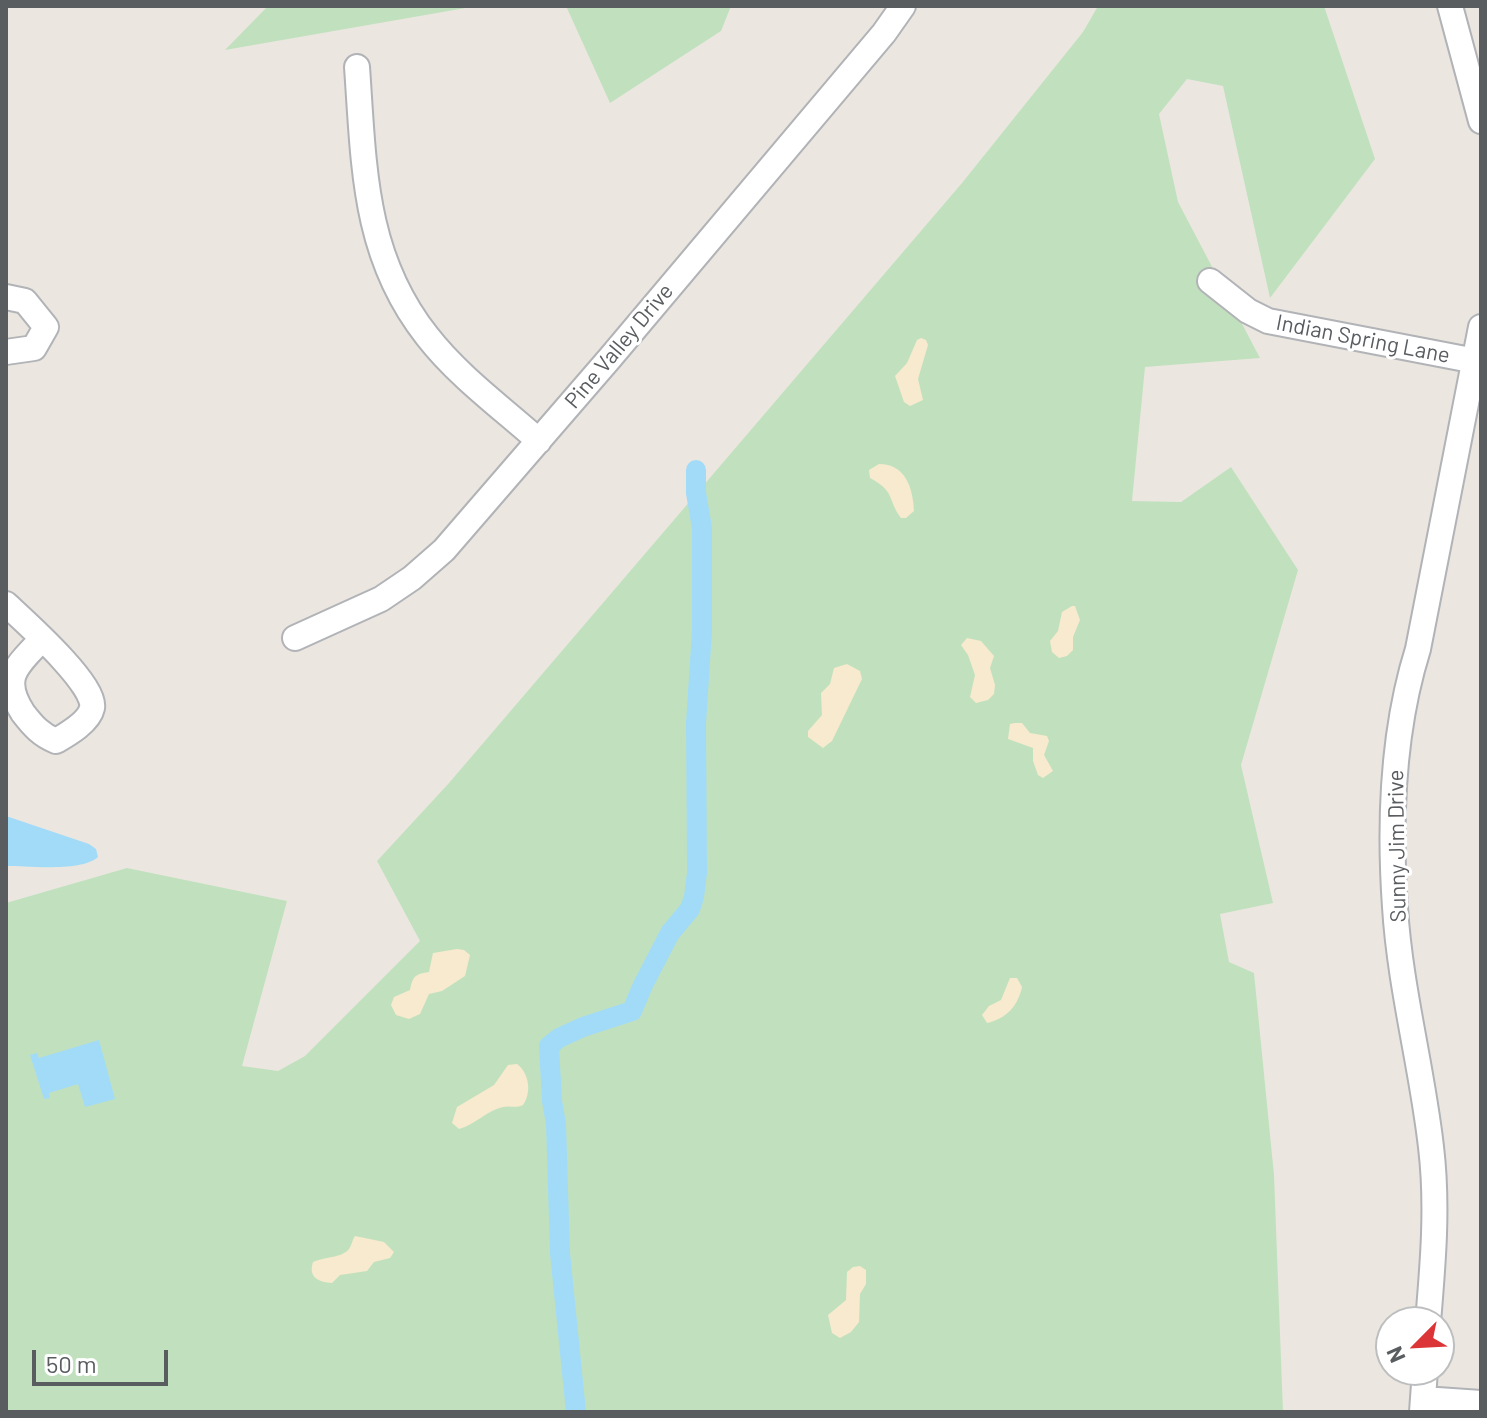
<!DOCTYPE html>
<style>
body{margin:0}
#map{position:relative;width:1487px;height:1418px;overflow:hidden;background:#ebe7e0;font-family:Barlow,sans-serif}
canvas{display:block}
.frame{position:absolute;inset:0;border:8px solid #595d60;pointer-events:none}
.north{position:absolute;left:1375px;top:1306px;width:80px;height:80px;box-sizing:border-box;background:#fff;border:2px solid #bdbebf;border-radius:50%;rotate:246deg;font-size:22px;font-weight:700;line-height:32px;text-align:center;color:#595d60}
.north::after{content:'';display:block;margin:auto;width:28px;height:36px;background:#dc3537;clip-path:polygon(50% 0,100% 100%,50% 72%,0 100%)}
.scale{position:absolute;left:32px;top:1350px;width:136px;height:36px;box-sizing:border-box;border:4px solid #595d60;border-top:0;padding-left:10px;font-size:24px;line-height:28px;white-space:nowrap;color:#595d60;-webkit-text-stroke:6px #fff;paint-order:stroke}
</style>
<div id="map">
<canvas width="1487" height="1418"></canvas>
<div class="frame"></div>
<div class="north">N</div>
<div class="scale">50 m</div>
</div>
<script>
const ctx = document.querySelector('canvas').getContext('2d');
ctx.lineJoin = 'round';
function fillPath(path, color) {
  ctx.fillStyle = color;
  ctx.fill(path, 'evenodd');
}
function trace(path, color, width, dash) {
  ctx.strokeStyle = color;
  ctx.lineWidth = width;
  ctx.lineCap = dash ? 'butt' : 'round';
  ctx.setLineDash(dash || []);
  ctx.stroke(path);
}
function write(font, color, halo, rows, align = 'center') {
  ctx.font = font + ' Barlow,sans-serif';
  ctx.lineWidth = 6;
  ctx.setLineDash([]);
  ctx.textBaseline = 'middle';
  ctx.strokeStyle = halo;
  ctx.fillStyle = color;
  for (const [text, x, y, turn = 0] of rows) {
    ctx.save();
    ctx.translate(x, y);
    ctx.rotate((+turn || 0) * Math.PI / 180);
    ctx.textAlign = isNaN(turn) ? turn : align;
    if (halo) ctx.strokeText(text, 0, 0);
    ctx.fillText(text, 0, 0);
    ctx.restore();
  }
}
const green = new Path2D(`
 M 268,6 L 477,6 L 225,50 Z
 M 566,6 L 731,6 L 721,31 L 610,103 Z
 M 1098,6 L 1324,6 L 1375,159 L 1270,298 L 1223,86 L 1187,79 L 1159,114 L 1178,202 L 1260,358 L 1145,367 L 1132,501 L 1181,502 L 1231,467 L 1298,570 L 1241,765 L 1273,903 L 1220,914 L 1229,962 L 1254,973 L 1274,1175 L 1283,1412 L 6,1412 L 6,903 L 127,868 L 287,901 L 242,1066 L 278,1071 L 305,1056 L 420,941 L 377,861 L 449,783 L 962,183 L 1083,32 Z`);
const sand = new Path2D(`
 M 921,338 L 926,340 L 928,345 L 918,379 L 923,400 L 910,406 L 904,402 L 895,376 L 907,363 L 917,340 Z
 M 879,464 C 905,464 913,487 914,511 L 906,518 L 901,518 C 887,499 896,492 870,478 L 869,470 Z
 M 1072,606 L 1075,606 L 1080,620 L 1073,637 L 1073,650 L 1067,656 L 1059,658 L 1052,652 L 1050,641 L 1058,631 L 1062,612 Z
 M 967,638 L 981,641 L 994,656 L 990,668 L 995,685 L 994,694 L 988,700 L 976,703 L 970,697 L 975,675 L 968,655 L 961,645 Z
 M 847,664 L 860,671 L 862,679 L 832,741 L 823,748 L 808,737 L 808,731 L 822,715 L 821,693 L 830,684 L 834,668 Z
 M 1015,723 L 1022,723 L 1030,733 L 1047,736 L 1049,741 L 1044,755 L 1053,771 L 1043,778 L 1038,775 L 1033,761 L 1033,748 L 1008,739 L 1010,724 Z
 M 457,949 L 464,950 L 470,955 L 465,976 L 442,991 L 429,994 L 420,1014 L 409,1019 L 396,1015 L 391,1005 L 394,997 L 410,990 C 413,976 415,974 429,972 L 433,953 Z
 M 1010,978 L 1017,978 L 1022,987 C 1018,1006 1006,1019 987,1023 L 982,1015 L 989,1006 L 1001,1000 Z
 M 517,1064 C 529,1073 532,1092 523,1105 C 514,1109 511,1105 503,1107 C 487,1110 475,1125 459,1129 L 452,1123 L 457,1107 L 494,1085 L 508,1065 Z
 M 355,1236 L 384,1242 L 394,1252 L 390,1258 L 374,1262 L 367,1271 L 340,1275 L 332,1283 C 318,1282 308,1277 313,1262 C 323,1257 342,1258 349,1249 C 352,1245 352,1240 355,1236 Z
 M 860,1266 L 866,1270 L 866,1284 L 860,1294 L 859,1322 L 851,1332 L 840,1338 L 832,1333 L 828,1315 L 846,1300 L 847,1272 L 853,1267 Z`);
const water = new Path2D(`
 M 6,816 L 89,844 L 96,849 L 98,857 C 82,872 29,866 6,866 Z
 M 99,1040 L 115,1099 L 85,1107 L 78,1084 L 49,1093 L 50,1098 L 44,1099 L 30,1055 L 37,1053 L 39,1058 Z`);
const canal = new Path2D(`
 M 576,1412 L 560,1253 L 556,1124 L 552,1101 L 549,1046 L 559,1038 L 583,1027 L 632,1011 L 643,985 L 670,933 L 690,909 L 694,897 L 697,873 L 696,723 L 702,631 L 702,528 L 696,493 L 696,470`);
const minor = new Path2D(`
 M 1450,6 L 1481,121
 M 357,67 C 364,165 363,255 427,336 C 458,376 502,408 539,441
 M 1210,281 L 1248,311 L 1268,321 L 1481,362
 M 6,297 L 25,301 L 46,327 L 34,348 L 6,352
 M 6,604 C 23,620 97,685 92,708 C 89,722 68,734 56,741 C 41,735 33,726 23,713 C 0,677 17,666 42,639
 M 295,638 L 381,599 L 412,578 L 444,550 L 610,358 L 884,33 L 903,6
 M 1428,1322 C 1433,1263 1438,1205 1431,1147 C 1422,1067 1400,988 1395,907 C 1389,821 1392,732 1418,649 L 1481,327
 M 1423,1399 L 1481,1403
 M 1422,1412 L 1425,1370`);
const streetNames = [
 ["Indian Spring Lane",1363,339,11],
 ["Pine Valley Drive",619,346,-50],
 ["Sunny Jim Drive",1397,846,-91]
];
fillPath(green, '#c1e1be');
fillPath(sand, '#f7eacf');
fillPath(water, '#a2dbf8');
trace(canal, '#a2dbf8', 20);
trace(minor, '#b1b3b7', 28);
trace(minor, '#fff', 24);
write('22px', '#595d60', '#fff', streetNames);
</script>
